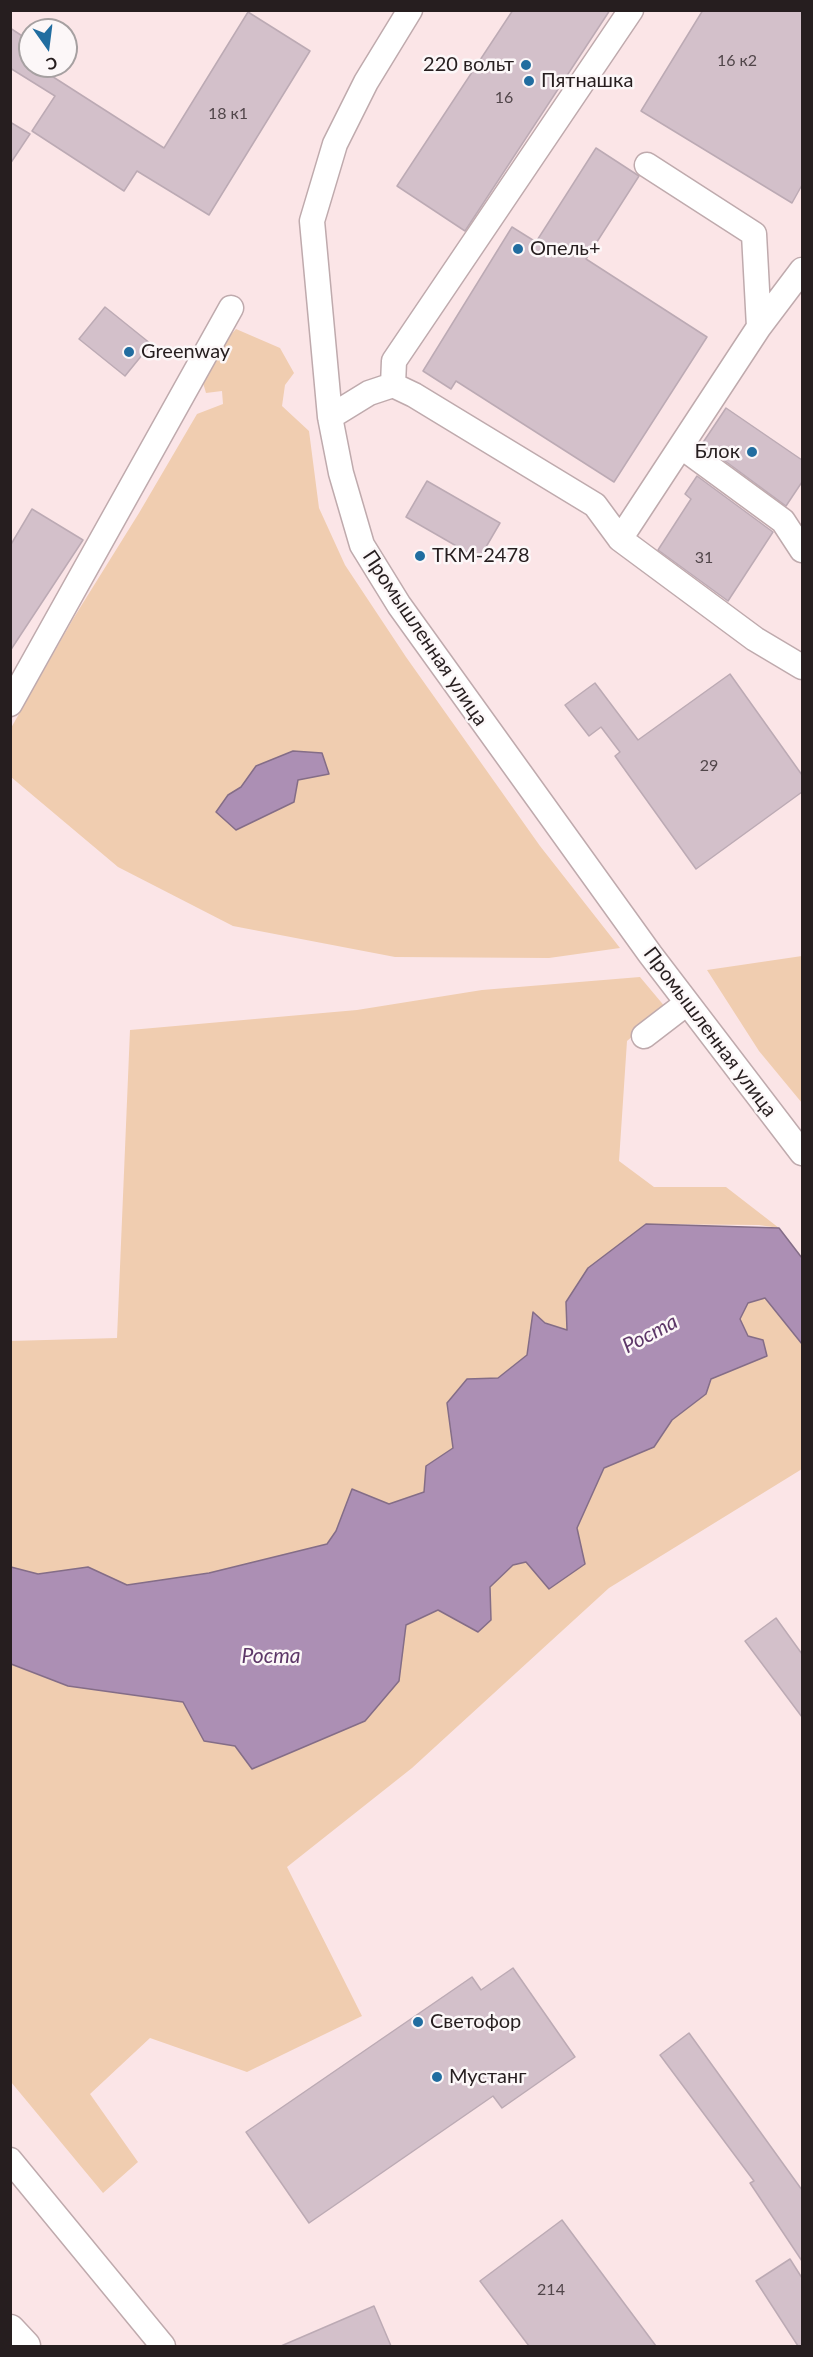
<!DOCTYPE html>
<meta charset="utf-8">
<style>
body{margin:0}
#map{position:relative;width:813px;height:2357px;overflow:hidden;background:#fbe5e7;font-family:Lato,sans-serif}
canvas{display:block}
.frame{position:absolute;inset:0;border:12px solid #261e1f;pointer-events:none}
.north{position:absolute;left:18px;top:18px;width:60px;height:60px;box-sizing:border-box;background:#fcf7f8;border:2px solid #a6a0a1;border-radius:50%;rotate:166deg;font-size:16px;font-weight:700;line-height:24px;text-align:center;color:#261e1f}
.north::after{content:'';display:block;margin:auto;width:21px;height:27px;background:#216da0;clip-path:polygon(50% 0,100% 100%,50% 72%,0 100%)}
</style>
<div id="map">
<canvas width="813" height="2357"></canvas>
<div class="frame"></div>
<div class="north">С</div>
</div>
<script>
const ctx = document.querySelector('canvas').getContext('2d');
ctx.lineJoin = 'round';
function fillPath(path, color) {
  ctx.fillStyle = color;
  ctx.fill(path, 'evenodd');
}
function trace(path, color, width, dash) {
  ctx.strokeStyle = color;
  ctx.lineWidth = width;
  ctx.lineCap = dash ? 'butt' : 'round';
  ctx.setLineDash(dash || []);
  ctx.stroke(path);
}
function write(font, color, halo, rows, align = 'center') {
  ctx.font = font + ' Lato,sans-serif';
  ctx.lineWidth = 5;
  ctx.setLineDash([]);
  ctx.textBaseline = 'middle';
  ctx.strokeStyle = halo;
  ctx.fillStyle = color;
  for (const [text, x, y, turn = 0] of rows) {
    ctx.save();
    ctx.translate(x, y);
    ctx.rotate((+turn || 0) * Math.PI / 180);
    ctx.textAlign = isNaN(turn) ? turn : align;
    if (halo) ctx.strokeText(text, 0, 0);
    ctx.fillText(text, 0, 0);
    ctx.restore();
  }
}
const green = new Path2D(`
 M 236,329 L 280,348 L 294,373 L 285,385 L 282,406 L 309,431 L 319,508 L 345,565 L 406,657 L 540,846 L 620,948 L 549,958 L 395,957 L 233,926 L 118,867 L 11,777 L 11,728 L 73,619 L 139,513 L 197,414 L 223,404 L 222,391 L 206,393 L 201,376 L 218,349 Z
 M 802,956 L 802,1103 L 759,1051 L 707,970 Z
 M 640,977 L 666,1008 L 627,1041 L 619,1161 L 654,1187 L 726,1187 L 779,1228 L 759,1225 L 645,1224 L 568,1330 L 545,1323 L 533,1313 L 527,1355 L 498,1378 L 467,1379 L 453,1448 L 426,1466 L 425,1492 L 389,1504 L 353,1489 L 336,1531 L 327,1544 L 209,1573 L 127,1585 L 88,1568 L 38,1574 L 11,1567 L 10,1341 L 117,1338 L 130,1030 L 357,1010 L 482,990 Z
 M 765,1298 L 802,1344 L 802,1469 L 609,1588 L 412,1768 L 287,1867 L 362,2016 L 247,2072 L 150,2038 L 90,2094 L 138,2162 L 103,2193 L 11,2082 L 10,1664 L 68,1686 L 183,1702 L 204,1741 L 235,1746 L 252,1768 L 399,1681 L 406,1625 L 438,1610 L 491,1620 L 490,1587 L 513,1565 L 526,1562 L 577,1528 L 604,1468 L 654,1447 L 672,1420 L 706,1394 L 711,1379 L 767,1356 L 747,1337 L 740,1319 L 748,1303 Z`);
const water = new Path2D(`
 M 293,751 L 322,753 L 329,774 L 298,780 L 294,802 L 236,830 L 216,812 L 228,795 L 241,787 L 256,766 Z
 M 646,1224 L 779,1228 L 802,1258 L 802,1344 L 765,1298 L 748,1303 L 740,1319 L 748,1336 L 763,1340 L 767,1356 L 711,1379 L 706,1394 L 672,1420 L 654,1447 L 604,1468 L 577,1528 L 585,1564 L 549,1589 L 526,1562 L 513,1565 L 490,1587 L 491,1620 L 478,1632 L 438,1610 L 406,1625 L 399,1681 L 365,1721 L 252,1769 L 235,1746 L 204,1741 L 183,1702 L 68,1686 L 11,1664 L 11,1567 L 38,1574 L 88,1567 L 127,1585 L 209,1573 L 327,1544 L 336,1531 L 352,1489 L 389,1504 L 424,1492 L 426,1466 L 453,1448 L 447,1403 L 467,1379 L 498,1378 L 527,1355 L 533,1312 L 545,1323 L 567,1330 L 566,1302 L 588,1268 Z`);
const building = new Path2D(`
 M 513,10 L 610,10 L 465,231 L 397,186 Z
 M 703,10 L 802,10 L 802,185 L 792,203 L 641,111 Z
 M 248,12 L 310,51 L 209,215 L 137,171 L 124,191 L 32,131 L 55,96 L 10,68 L 10,28 L 30,41 L 30,66 L 52,66 L 47,73 L 164,148 Z
 M 10,122 L 30,134 L 10,164 Z
 M 596,148 L 639,176 L 586,259 L 707,337 L 614,482 L 456,381 L 451,389 L 423,371 L 512,227 L 536,242 Z
 M 105,307 L 151,344 L 125,376 L 79,339 Z
 M 726,408 L 802,460 L 802,482 L 786,506 L 702,444 Z
 M 697,476 L 773,532 L 728,601 L 658,550 L 691,499 L 685,494 Z
 M 427,481 L 500,523 L 479,559 L 406,517 Z
 M 32,509 L 83,540 L 10,651 L 10,546 Z
 M 730,674 L 802,775 L 802,792 L 696,869 L 615,756 L 620,752 L 601,727 L 589,736 L 565,705 L 595,683 L 638,740 Z
 M 776,1618 L 802,1654 L 802,1717 L 745,1641 Z
 M 513,1968 L 575,2057 L 502,2108 L 493,2096 L 309,2223 L 246,2132 L 472,1977 L 481,1990 Z
 M 689,2033 L 802,2190 L 802,2261 L 750,2183 L 754,2181 L 660,2055 Z
 M 562,2220 L 656,2346 L 529,2346 L 480,2281 Z
 M 790,2259 L 802,2278 L 802,2346 L 798,2346 L 756,2281 Z
 M 374,2306 L 391,2346 L 281,2346 Z`);
const minor = new Path2D(`
 M 410,10 L 366,82 L 335,144 L 312,221 L 330,417 L 341,473 L 362,545 L 399,605 L 650,954 L 802,1153
 M 647,165 L 754,234 L 759,327
 M 393,385 L 394,361 L 631,10
 M 330,417 L 369,393 L 393,385 L 414,395 L 595,505 L 620,539 L 755,639 L 802,667
 M 682,447 L 783,521 L 802,550
 M 620,539 L 759,327 L 802,270
 M 10,704 L 231,308
 M 644,1036 L 687,1003
 M 10,2160 L 163,2346`);
const major = new Path2D(`
 M 10,2330 L 25,2346`);
const markers = [
 [526,65,6,"#216da0"],
 [529,81,6,"#216da0"],
 [518,249,6,"#216da0"],
 [129,352,6,"#216da0"],
 [752,452,6,"#216da0"],
 [420,556,6,"#216da0"],
 [418,2022,6,"#216da0"],
 [437,2077,6,"#216da0"]
];
const numberNames = [
 ["16 к2",737,61],
 ["16",504,98],
 ["18 к1",228,114],
 ["31",704,558],
 ["29",709,766],
 ["214",551,2290]
];
const poiNames = [
 ["220 вольт",514,65,"right"],
 ["Пятнашка",541,81],
 ["Опель+",530,249],
 ["Greenway",141,352],
 ["Блок",740,452,"right"],
 ["ТКМ-2478",432,556],
 ["Светофор",430,2022],
 ["Мустанг",449,2077]
];
const streetNames = [
 ["Промышленная улица",425,638,56],
 ["Промышленная улица",710,1032,53]
];
const waterNames = [
 ["Роста",650,1334,-28],
 ["Роста",271,1656]
];
fillPath(green, '#f0cdb0');
fillPath(water, '#ac8fb4');
trace(water, '#846d87', 1.5);
fillPath(building, '#d3c0ca');
trace(building, '#bcaab4', 1.5);
trace(minor, '#bfaaad', 27);
trace(major, '#bfaaad', 33);
trace(minor, '#fff', 24);
trace(major, '#fff', 30);
for (const [x, y, r, color] of markers) {
  const dot = new Path2D();
  dot.arc(x, y, r, 0, 2 * Math.PI);
  ctx.fillStyle = color;
  ctx.fill(dot);
  trace(dot, '#fcf7f8', 2);
}
write('16px', '#51464a', null, numberNames);
write('20px', '#261e1f', '#fcf7f8', poiNames, 'left');
write('20px', '#261e1f', '#fcf7f8', streetNames);
write('italic 21px', '#5d3768', '#fcf7f8', waterNames);
</script>
